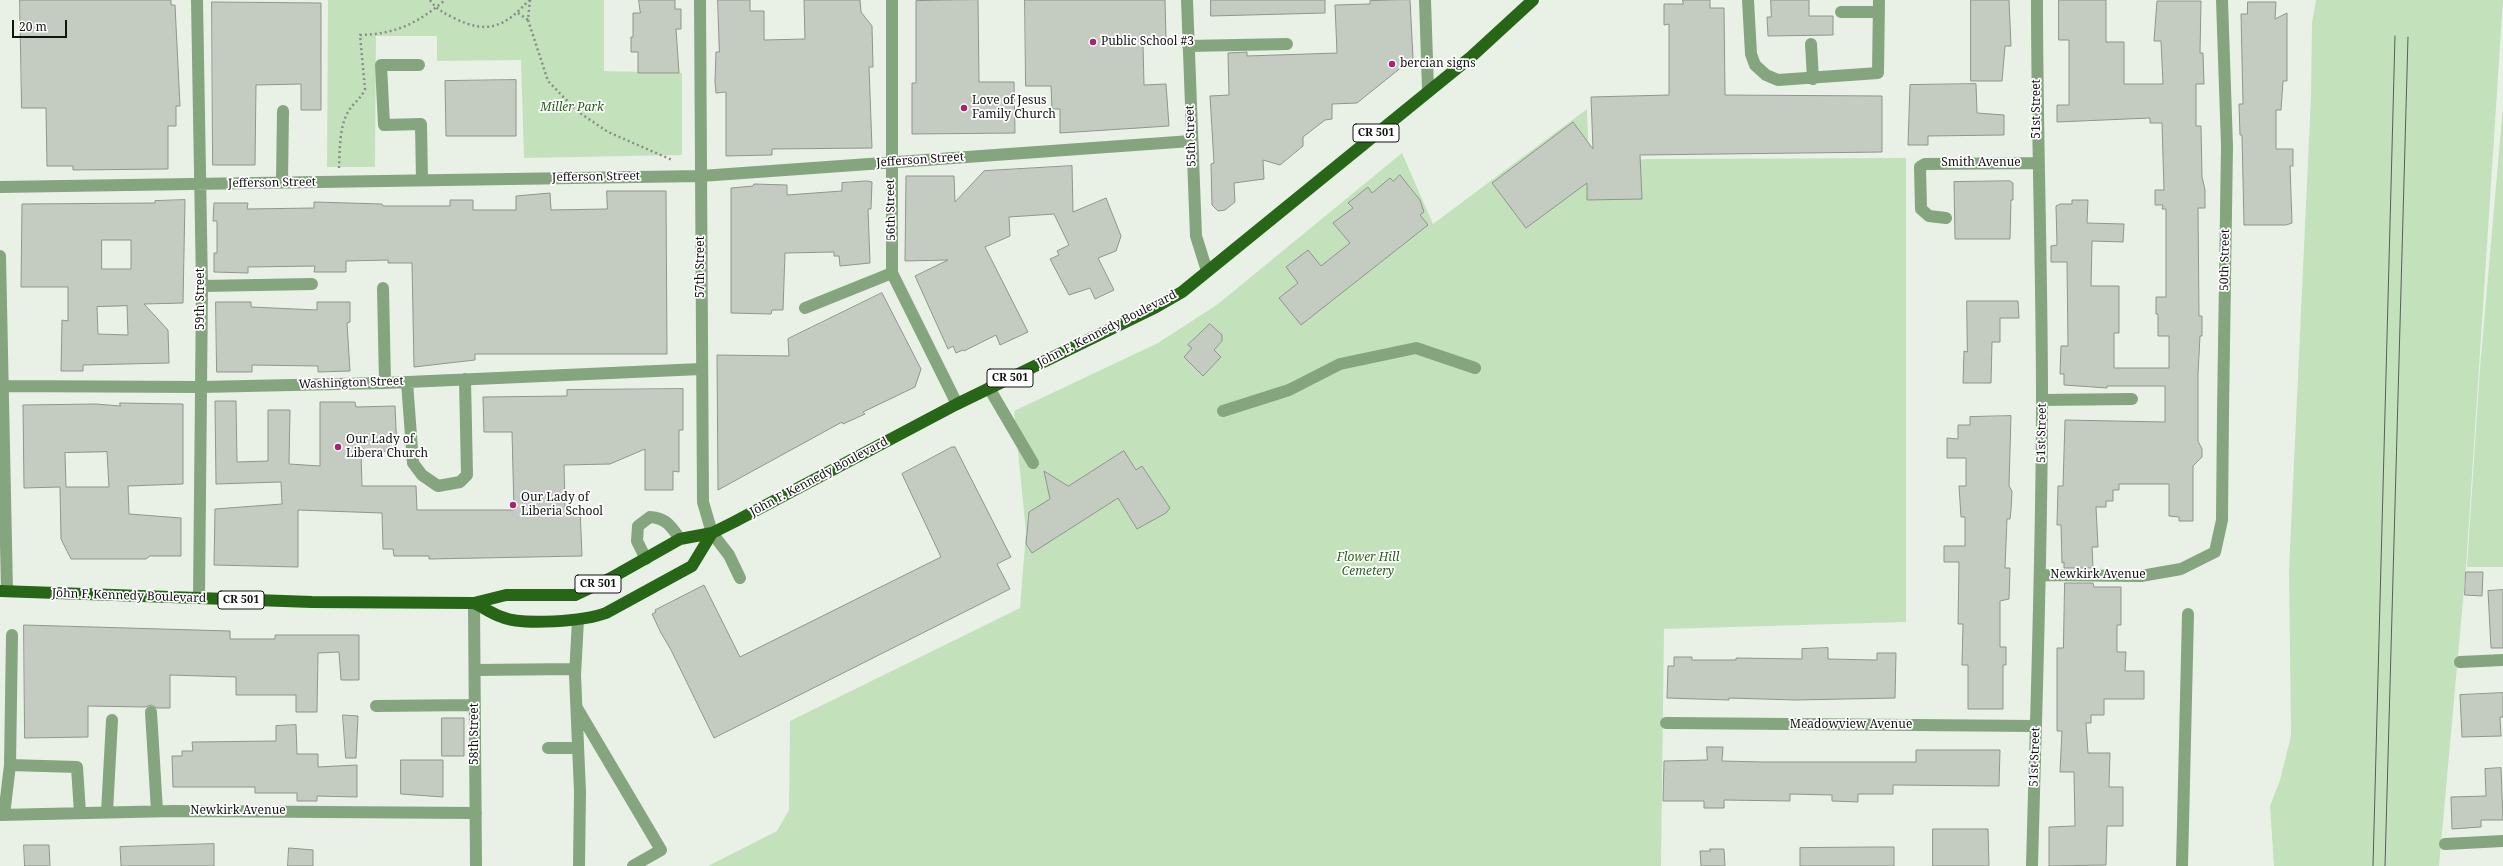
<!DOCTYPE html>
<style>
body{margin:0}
#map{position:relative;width:2503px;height:866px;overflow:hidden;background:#e9f1e7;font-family:"Noto Serif",serif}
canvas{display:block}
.scale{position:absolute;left:12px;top:20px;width:55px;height:18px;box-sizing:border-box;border:2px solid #101310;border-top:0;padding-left:5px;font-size:12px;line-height:14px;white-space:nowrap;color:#101310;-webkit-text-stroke:3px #fff;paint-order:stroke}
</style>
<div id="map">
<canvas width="2503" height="866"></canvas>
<div class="scale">20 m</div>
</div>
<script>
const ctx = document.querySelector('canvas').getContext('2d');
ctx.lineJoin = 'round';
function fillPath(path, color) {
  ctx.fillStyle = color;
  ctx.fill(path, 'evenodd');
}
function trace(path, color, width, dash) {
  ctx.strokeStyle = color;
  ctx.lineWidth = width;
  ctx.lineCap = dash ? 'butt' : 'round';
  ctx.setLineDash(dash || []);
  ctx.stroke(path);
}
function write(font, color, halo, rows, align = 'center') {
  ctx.font = font + ' "Noto Serif",serif';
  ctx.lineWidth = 3.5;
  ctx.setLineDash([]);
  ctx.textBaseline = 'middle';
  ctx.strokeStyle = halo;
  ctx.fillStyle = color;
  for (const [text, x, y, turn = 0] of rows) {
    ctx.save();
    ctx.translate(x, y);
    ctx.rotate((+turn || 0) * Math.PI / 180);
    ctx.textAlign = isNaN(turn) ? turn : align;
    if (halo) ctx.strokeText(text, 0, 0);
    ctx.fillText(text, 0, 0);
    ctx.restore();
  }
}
const green = new Path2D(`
 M 328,0 L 604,0 L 604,71 L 682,73 L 682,155 L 524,158 L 521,60 L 437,61 L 437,36 L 376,36 L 375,167 L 327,167 Z
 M 2316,0 L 2503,0 L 2466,567 L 2439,866 L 2274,866 L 2270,806 L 2280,780 L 2291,736 L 2289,570 L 2311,96 L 2312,22 Z
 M 2503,106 L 2503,567 L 2467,567 L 2480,368 Z
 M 1587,109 L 1589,163 L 1649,159 L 1906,158 L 1906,622 L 1664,629 L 1661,866 L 708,866 L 777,831 L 789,810 L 790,721 L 1020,608 L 1026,532 L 1014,411 L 1158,343 L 1218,304 L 1402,153 L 1433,224 Z`);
const building = new Path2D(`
 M 20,0 L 171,0 L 171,5 L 175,5 L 180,106 L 176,106 L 176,126 L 168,126 L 168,169 L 73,170 L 73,166 L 47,166 L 46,108 L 22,108 Z
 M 639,0 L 675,0 L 675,9 L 681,9 L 681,29 L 676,29 L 679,73 L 638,73 L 638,52 L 631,52 L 631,37 L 633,37 L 633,13 L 640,13 Z
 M 718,0 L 750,0 L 750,11 L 764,11 L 764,40 L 805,39 L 804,0 L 860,0 L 861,12 L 872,26 L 873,67 L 869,67 L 872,148 L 772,149 L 772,155 L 726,156 L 726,92 L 716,93 L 715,82 L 716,52 L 719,52 Z
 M 978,0 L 979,82 L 1014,82 L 1015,133 L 912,134 L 912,83 L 916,83 L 916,1 Z
 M 1025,0 L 1165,0 L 1166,38 L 1160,39 L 1160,44 L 1143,45 L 1144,85 L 1166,84 L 1169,126 L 1060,133 L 1060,109 L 1052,109 L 1051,86 L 1026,86 Z
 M 1211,0 L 1325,0 L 1325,13 L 1211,16 Z
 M 1410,0 L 1413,58 L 1357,103 L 1332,104 L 1332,119 L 1325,120 L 1303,137 L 1303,146 L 1280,165 L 1263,160 L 1264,179 L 1234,183 L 1235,202 L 1225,210 L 1218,211 L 1212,205 L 1211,164 L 1214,163 L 1210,96 L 1229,95 L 1228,53 L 1247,52 L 1247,56 L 1337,53 L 1335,5 L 1370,4 L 1370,1 Z
 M 1683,0 L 1710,0 L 1710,8 L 1724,8 L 1725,95 L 1882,96 L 1882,152 L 1640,155 L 1642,199 L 1587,200 L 1587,183 L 1526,228 L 1492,183 L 1573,122 L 1593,149 L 1591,97 L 1669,95 L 1669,24 L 1664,25 L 1664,4 L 1683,4 Z
 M 1771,0 L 1809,0 L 1809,16 L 1833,16 L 1833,35 L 1768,36 L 1767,17 L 1771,17 Z
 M 1971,0 L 2009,0 L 2011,46 L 2005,46 L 2002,81 L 1971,81 Z
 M 2059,0 L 2106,0 L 2106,42 L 2124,42 L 2124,84 L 2163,84 L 2161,41 L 2154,41 L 2157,1 L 2201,1 L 2200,53 L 2203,53 L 2204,84 L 2196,84 L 2196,126 L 2201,126 L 2202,177 L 2205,190 L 2205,208 L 2198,208 L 2199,316 L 2202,316 L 2202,336 L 2200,336 L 2198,374 L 2198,441 L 2202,449 L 2202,457 L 2193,466 L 2193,521 L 2179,521 L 2179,517 L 2169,516 L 2169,484 L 2119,484 L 2119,490 L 2113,490 L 2113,501 L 2106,501 L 2106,507 L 2096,507 L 2098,547 L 2092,547 L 2093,568 L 2064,568 L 2064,562 L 2062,563 L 2061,525 L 2057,525 L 2058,486 L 2063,486 L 2065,420 L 2165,422 L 2165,386 L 2107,386 L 2107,388 L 2064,385 L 2064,374 L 2060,374 L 2061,346 L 2068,346 L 2067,262 L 2051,262 L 2051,246 L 2057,245 L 2056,206 L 2060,204 L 2072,204 L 2072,200 L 2088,200 L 2087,223 L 2124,224 L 2123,242 L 2092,241 L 2091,286 L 2119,286 L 2119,333 L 2114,333 L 2114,368 L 2169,368 L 2169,336 L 2158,336 L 2158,314 L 2156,314 L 2156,297 L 2166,297 L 2166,209 L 2162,209 L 2163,205 L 2155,205 L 2155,190 L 2164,190 L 2162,123 L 2150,123 L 2150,118 L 2057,122 L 2057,105 L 2069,105 L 2069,40 L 2059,40 Z
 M 212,2 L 321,3 L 321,110 L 301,110 L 301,84 L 256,85 L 255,165 L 213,165 Z
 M 2248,2 L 2276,2 L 2275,19 L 2287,13 L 2287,81 L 2283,81 L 2281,110 L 2276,110 L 2276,149 L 2293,149 L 2293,166 L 2290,166 L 2292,223 L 2286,225 L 2244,225 L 2242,135 L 2240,135 L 2239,104 L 2243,104 L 2241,14 L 2247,14 Z
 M 516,80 L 516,136 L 446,136 L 445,81 Z
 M 1976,84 L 1977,113 L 2004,115 L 2004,135 L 1928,136 L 1928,145 L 1908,145 L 1910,85 Z
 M 1072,166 L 1073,212 L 1106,198 L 1121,236 L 1116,251 L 1098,258 L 1114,290 L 1095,299 L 1090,288 L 1069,295 L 1050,259 L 1059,255 L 1057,251 L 1069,245 L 1054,214 L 1009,217 L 1010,236 L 985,247 L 1028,332 L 1000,345 L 996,335 L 964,351 L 963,350 L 956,353 L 953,346 L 948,349 L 915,276 L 948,260 L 905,261 L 906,176 L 954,176 L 955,202 L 984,171 Z
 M 1400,175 L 1420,200 L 1424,212 L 1420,215 L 1428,225 L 1301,325 L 1279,298 L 1298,283 L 1286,267 L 1308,250 L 1321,266 L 1350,243 L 1333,223 L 1353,208 L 1348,203 L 1368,187 L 1372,193 L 1390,178 L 1393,181 Z
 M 867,181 L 872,182 L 871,209 L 868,209 L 870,263 L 840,266 L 839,256 L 834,256 L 834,252 L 785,253 L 783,310 L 772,310 L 771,314 L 731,313 L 731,188 L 753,186 L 754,184 L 787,185 L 787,195 L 842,191 L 842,183 Z
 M 2010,181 L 2013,183 L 2013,200 L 2011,200 L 2010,239 L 1955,239 L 1954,182 Z
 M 607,191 L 666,191 L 667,354 L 475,354 L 475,360 L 414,367 L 412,263 L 388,263 L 388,260 L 346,261 L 346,272 L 314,272 L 315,266 L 248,267 L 248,273 L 214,272 L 214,253 L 217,253 L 217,221 L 213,221 L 214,203 L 248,203 L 247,209 L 314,208 L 314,202 L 382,204 L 383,206 L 450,206 L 450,200 L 473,200 L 473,210 L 516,210 L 516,196 L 550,193 L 551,210 L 607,209 Z
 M 185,200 L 183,303 L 144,304 L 168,330 L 169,363 L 83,365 L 83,371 L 61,371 L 62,320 L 68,321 L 68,287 L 21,287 L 22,204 L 155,203 L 155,201 ZM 102,240 L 131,240 L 131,269 L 102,269 ZM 127,306 L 128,335 L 98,334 L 97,307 Z
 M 882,293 L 921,369 L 915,387 L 863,412 L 865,414 L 843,424 L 842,422 L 718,490 L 717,355 L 789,356 L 788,339 Z
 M 1967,301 L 2018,301 L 2019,318 L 2000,318 L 2000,342 L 1992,342 L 1991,383 L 1963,383 L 1964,351 L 1967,352 Z
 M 216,302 L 251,302 L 251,307 L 317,310 L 317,302 L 350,302 L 350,322 L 347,323 L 350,371 L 318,372 L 318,366 L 252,365 L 252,372 L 217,372 Z
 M 1210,324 L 1222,335 L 1222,341 L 1214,350 L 1221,357 L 1203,376 L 1184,357 L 1192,348 L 1188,345 Z
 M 683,389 L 683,430 L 679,430 L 679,472 L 673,471 L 673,490 L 645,490 L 645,449 L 610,464 L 564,465 L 565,509 L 580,508 L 582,556 L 429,559 L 429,556 L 394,556 L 393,549 L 383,549 L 382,513 L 298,510 L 298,567 L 214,565 L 215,509 L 282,504 L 281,482 L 216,484 L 215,401 L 236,401 L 237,462 L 268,461 L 268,410 L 290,410 L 289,464 L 320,466 L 320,402 L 355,402 L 356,407 L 395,406 L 397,451 L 361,452 L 362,486 L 416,486 L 417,510 L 514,510 L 512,432 L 484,432 L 483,397 L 567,396 L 567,390 Z
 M 120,403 L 183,404 L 183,484 L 128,486 L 129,514 L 181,518 L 181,556 L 150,556 L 146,559 L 71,559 L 61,539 L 60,487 L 24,488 L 23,405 L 96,404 L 120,406 ZM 107,452 L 109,487 L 66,487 L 65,453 Z
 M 2011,416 L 2009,486 L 2012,491 L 2011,510 L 2010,519 L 2007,519 L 2005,568 L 2010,568 L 2009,599 L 2000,601 L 2000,647 L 2006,647 L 2006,665 L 2003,665 L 2003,709 L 1968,709 L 1968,665 L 1962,665 L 1963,624 L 1958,624 L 1959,562 L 1944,562 L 1944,546 L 1965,546 L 1965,517 L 1961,517 L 1959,486 L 1966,486 L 1966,458 L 1947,458 L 1947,438 L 1958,439 L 1958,425 L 1970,425 L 1970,417 Z
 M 952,447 L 955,447 L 1011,557 L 997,564 L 1010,589 L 714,738 L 671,650 L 661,633 L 652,614 L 656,612 L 655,610 L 704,585 L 740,657 L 941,557 L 902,474 Z
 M 1124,451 L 1136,470 L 1142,466 L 1170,508 L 1166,513 L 1137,529 L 1118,498 L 1032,553 L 1026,544 L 1029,512 L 1050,499 L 1044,471 L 1068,486 Z
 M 2466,572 L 2483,572 L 2482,596 L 2465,595 Z
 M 2065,583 L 2093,583 L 2094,587 L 2121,587 L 2121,625 L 2117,625 L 2117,652 L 2126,652 L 2125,671 L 2144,671 L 2144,699 L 2104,699 L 2104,715 L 2091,715 L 2091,723 L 2086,723 L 2088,753 L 2110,753 L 2109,787 L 2123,787 L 2123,826 L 2107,826 L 2106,865 L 2049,866 L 2049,827 L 2075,826 L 2074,772 L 2060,772 L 2062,731 L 2057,731 L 2057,648 L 2063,648 Z
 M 2503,590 L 2503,648 L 2491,648 L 2488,591 Z
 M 24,625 L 230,631 L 230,639 L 275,639 L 275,635 L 359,635 L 359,680 L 341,680 L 339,652 L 318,653 L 317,712 L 296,712 L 296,695 L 236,695 L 236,677 L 170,675 L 170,708 L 157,708 L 151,705 L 145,707 L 88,706 L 88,737 L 25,738 Z
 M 1828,648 L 1828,659 L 1877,660 L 1877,653 L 1896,653 L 1895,698 L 1796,700 L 1729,698 L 1729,700 L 1667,698 L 1668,666 L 1674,666 L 1674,657 L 1692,657 L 1692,660 L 1736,660 L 1736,658 L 1802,659 L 1802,649 Z
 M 2503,693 L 2503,717 L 2500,717 L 2501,736 L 2462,737 L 2460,695 Z
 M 343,715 L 358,716 L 356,758 L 346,758 Z
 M 442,718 L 464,718 L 464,756 L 442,756 Z
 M 296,725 L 297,754 L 318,754 L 318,767 L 357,765 L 357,797 L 317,796 L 317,801 L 297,801 L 297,793 L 255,793 L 255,787 L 173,787 L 172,756 L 182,756 L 182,751 L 193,751 L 192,742 L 276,741 L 276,726 Z
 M 1707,747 L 1723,747 L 1722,761 L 1764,762 L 1916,762 L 1916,750 L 2000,750 L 1999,786 L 1893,785 L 1893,794 L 1858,794 L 1858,802 L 1832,801 L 1832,795 L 1790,794 L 1790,801 L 1724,800 L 1724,808 L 1704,808 L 1704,801 L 1663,801 L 1664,761 L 1707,760 Z
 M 401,760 L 443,760 L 443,797 L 401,794 Z
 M 2501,768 L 2503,820 L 2481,820 L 2481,827 L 2452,829 L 2451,797 L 2486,796 L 2485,769 Z
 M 1933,829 L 1988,829 L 1989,866 L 1933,866 Z
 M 214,844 L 214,866 L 121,866 L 120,847 Z
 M 24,845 L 49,845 L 50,866 L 25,866 Z
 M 1874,847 L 1894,847 L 1894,866 L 1800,866 L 1800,848 Z
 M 289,848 L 313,850 L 313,866 L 288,866 Z
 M 1710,849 L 1724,849 L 1725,866 L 1701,866 L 1700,851 L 1710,851 Z`);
const path = new Path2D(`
 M 430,0 C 436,9 444,13 454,18 C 487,35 505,27 529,0
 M 530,0 L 528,20 L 548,81 L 577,111 L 608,132 L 672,160
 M 518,13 L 528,20
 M 339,168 C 340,151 339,127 348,112 C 353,103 361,99 365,89 L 360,35 C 396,34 418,23 445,0`);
const minor = new Path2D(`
 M 197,0 L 202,286 L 199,598
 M 700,0 L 703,502 L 712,533 L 729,555 L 740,578
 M 892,0 L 892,273 L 957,404
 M 1187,0 L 1196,236 L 1207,271
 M 1425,0 L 1428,89
 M 1748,0 L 1751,54 L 1755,65 L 1766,75 L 1778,80 L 1878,73 L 1879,0
 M 1841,12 L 1879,12
 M 1811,44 L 1813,79
 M 1188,46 L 1287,44
 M 419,65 L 381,65 L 384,125 L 421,124 L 422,180
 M 282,182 L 283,111
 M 0,187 L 701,176 L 1191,141
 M 1946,218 L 1929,216 L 1921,209 L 1920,167 L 1925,164 L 2037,163
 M 0,256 L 7,591
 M 202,286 L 312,284
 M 383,288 L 385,383
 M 805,308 L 892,273
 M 407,382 L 413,463 L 422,475 L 438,486 L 460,482 L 467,475 L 465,379
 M 0,386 L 201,387 L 385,383 L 701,369
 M 989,388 L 1033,463
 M 2042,400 L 2132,399
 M 1223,411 L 1289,390 L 1340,364 L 1416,348 L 1475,368
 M 646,559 L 637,541 L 638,526 L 650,517 C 666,518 671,526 680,539
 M 2040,575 L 2141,576 L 2181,569 L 2215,552 L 2222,520 L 2223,412 L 2227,146 L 2222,0
 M 474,603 L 476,866
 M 578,620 L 575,675 L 580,792 L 579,866
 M 12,635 L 10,765 L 77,767 L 80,813
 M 2460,662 L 2503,660
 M 475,670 L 575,669
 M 376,706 L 475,705
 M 577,708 L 661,850 L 633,866
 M 151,712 L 157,811
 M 1666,723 L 2036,726
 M 548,748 L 577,748
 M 107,812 L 112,720
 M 0,815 L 174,811 L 476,813
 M 4,815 L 10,765
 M 2445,844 L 2503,841
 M 2032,866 C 2036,711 2042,556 2042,400 C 2042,267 2037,134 2037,0
 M 2182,866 L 2188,614`);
const major = new Path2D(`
 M 0,591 L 312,602 L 474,603 L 506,595 L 575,595 L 611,578 L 680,539 L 712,533 L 734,522 L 957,404 L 1156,307 L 1182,292 L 1471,57 L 1533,0
 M 474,603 C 483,607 492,614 502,617 C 522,626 585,621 606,613 L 692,566 L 712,533`);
const tram = new Path2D(`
 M 2373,866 L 2395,36
 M 2385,866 L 2408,37`);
const markers = [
 [1093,42,4,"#a72471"],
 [1392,64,4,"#a72471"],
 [964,108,4,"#a72471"],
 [338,447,4,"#a72471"],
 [513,505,4,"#a72471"]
];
const shields = [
 [1376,133,46],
 [1010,378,46],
 [598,584,46],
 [241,600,46]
];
const shieldNames = [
 ["CR 501",1376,133],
 ["CR 501",1010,378],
 ["CR 501",598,584],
 ["CR 501",241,600]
];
const poiNames = [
 ["Public School #3",1101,42],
 ["bercian signs",1400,64],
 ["Love of Jesus",972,101],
 ["Family Church",972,115],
 ["Our Lady of",346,440],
 ["Libera Church",346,454],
 ["Our Lady of",521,498],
 ["Liberia School",521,512]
];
const parkNames = [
 ["Miller Park",572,108],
 ["Flower Hill",1368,558],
 ["Cemetery",1368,572]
];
const streetNames = [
 ["51st Street",2037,109,-90],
 ["55th Street",1191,136,-92],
 ["Jefferson Street",920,160,-4],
 ["Smith Avenue",1981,163],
 ["Jefferson Street",596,177,-1],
 ["Jefferson Street",272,183,-1],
 ["56th Street",891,210,-91],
 ["50th Street",2225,260,-89],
 ["57th Street",701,267,-90],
 ["59th Street",201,299,-90],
 ["John F. Kennedy Boulevard",1107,329,-27],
 ["Washington Street",351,383,-2],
 ["51st Street",2042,433,-89],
 ["John F. Kennedy Boulevard",819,477,-28],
 ["Newkirk Avenue",2098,575],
 ["John F. Kennedy Boulevard",129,596,2],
 ["Meadowview Avenue",1851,725],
 ["58th Street",475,734,-90],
 ["51st Street",2035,757,-88],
 ["Newkirk Avenue",238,811]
];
fillPath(green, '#c3e2bc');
fillPath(building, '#c4ccc2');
trace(building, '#8e968c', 1);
trace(path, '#888e87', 2.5, [2, 3]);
trace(minor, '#84a57d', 12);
trace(major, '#276617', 12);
trace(tram, '#585d57', 1);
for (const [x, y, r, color] of markers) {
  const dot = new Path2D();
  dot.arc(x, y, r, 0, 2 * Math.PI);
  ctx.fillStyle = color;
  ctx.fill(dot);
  trace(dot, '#fff', 1.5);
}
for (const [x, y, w] of shields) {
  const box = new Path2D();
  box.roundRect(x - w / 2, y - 9, w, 18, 3);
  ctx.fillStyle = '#fff';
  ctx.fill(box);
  trace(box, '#101310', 1);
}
write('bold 11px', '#101310', null, shieldNames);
write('12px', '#101310', '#fff', poiNames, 'left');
write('italic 12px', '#276218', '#fff', parkNames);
write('12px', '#101310', '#fff', streetNames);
</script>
